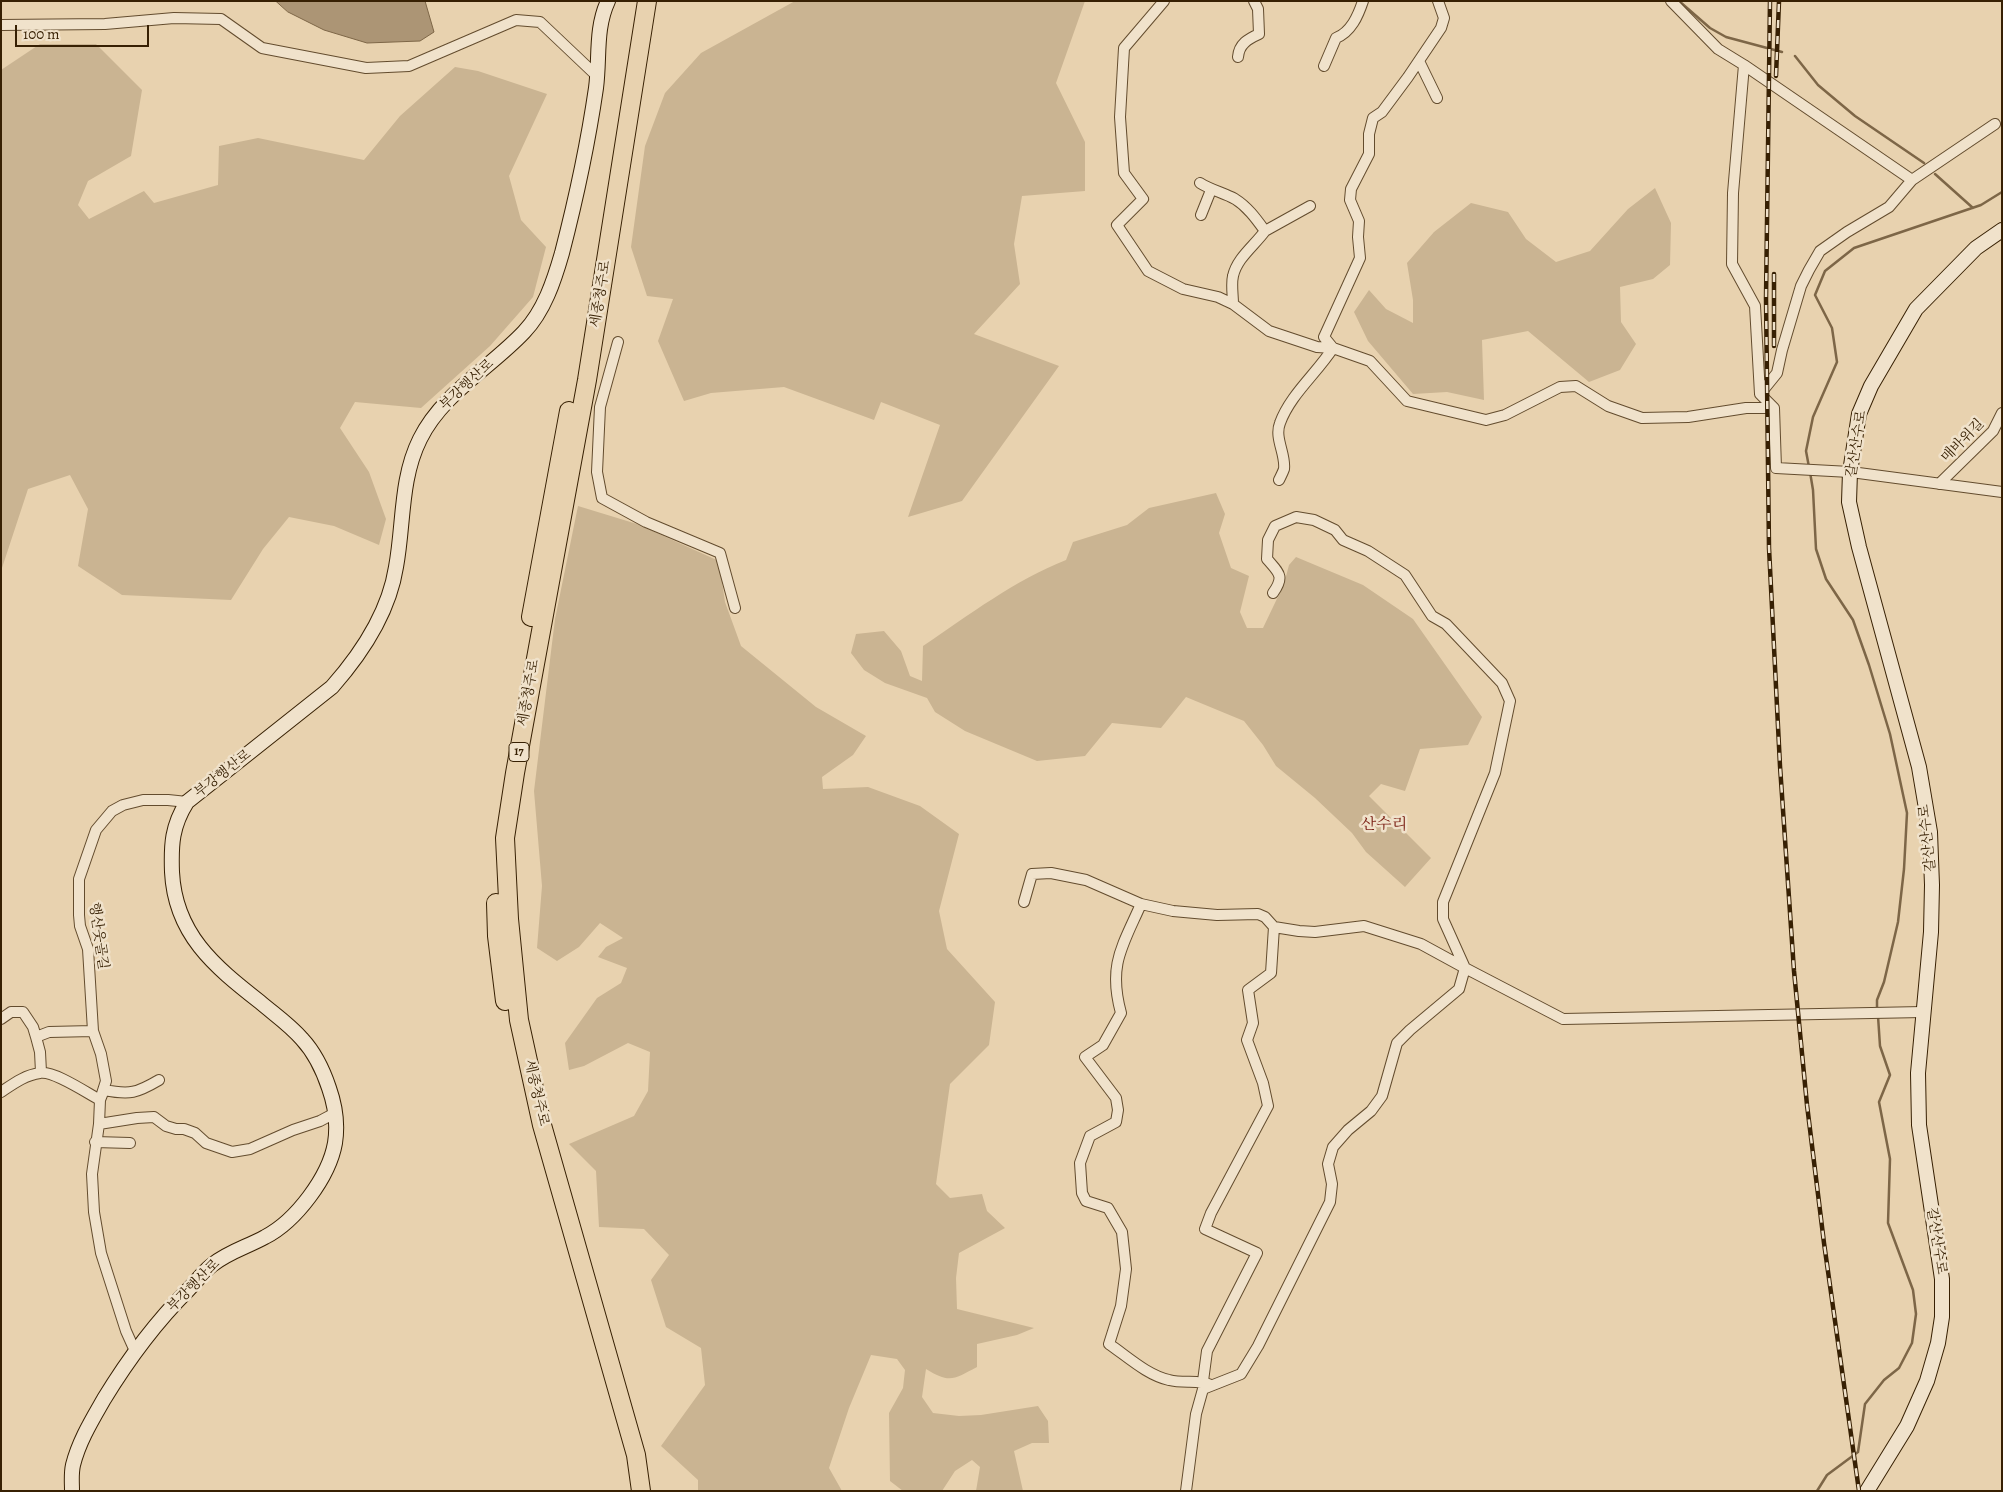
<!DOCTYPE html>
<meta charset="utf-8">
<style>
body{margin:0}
#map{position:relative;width:2003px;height:1492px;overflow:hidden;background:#e8d2af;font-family:Alegreya,serif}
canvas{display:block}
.frame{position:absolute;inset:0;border:2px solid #372003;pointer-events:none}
.scale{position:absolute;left:15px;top:25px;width:134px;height:22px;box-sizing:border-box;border:2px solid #372003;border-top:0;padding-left:6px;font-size:15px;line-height:18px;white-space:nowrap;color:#372003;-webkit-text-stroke:4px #f0e2cb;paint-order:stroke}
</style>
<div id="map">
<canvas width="2003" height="1492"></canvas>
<div class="frame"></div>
<div class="scale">100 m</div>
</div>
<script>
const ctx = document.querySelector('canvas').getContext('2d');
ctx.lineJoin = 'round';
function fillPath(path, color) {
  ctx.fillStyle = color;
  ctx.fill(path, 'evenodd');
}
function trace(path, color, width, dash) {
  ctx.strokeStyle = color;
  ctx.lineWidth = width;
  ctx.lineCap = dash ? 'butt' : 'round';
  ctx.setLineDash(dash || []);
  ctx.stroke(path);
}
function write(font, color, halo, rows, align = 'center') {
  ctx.font = font + ' Alegreya,"Noto Serif KR",serif';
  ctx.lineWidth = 5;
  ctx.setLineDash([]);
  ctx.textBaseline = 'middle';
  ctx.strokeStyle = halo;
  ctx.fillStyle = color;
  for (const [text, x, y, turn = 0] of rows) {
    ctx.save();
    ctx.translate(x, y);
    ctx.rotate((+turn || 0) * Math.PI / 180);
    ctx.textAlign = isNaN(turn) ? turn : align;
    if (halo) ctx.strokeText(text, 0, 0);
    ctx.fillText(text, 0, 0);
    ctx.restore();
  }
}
const green = new Path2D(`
 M 795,1 L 1085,1 L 1056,83 L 1085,142 L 1085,191 L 1022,196 L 1014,244 L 1020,284 L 974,334 L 1059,366 L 962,501 L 908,517 L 940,425 L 881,402 L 874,420 L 784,387 L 711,393 L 684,401 L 658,341 L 673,299 L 647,296 L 631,247 L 645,146 L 665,93 L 701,53 Z
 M 40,44 L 96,44 L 142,90 L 131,156 L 88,181 L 78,205 L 89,219 L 144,191 L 154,203 L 218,185 L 219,146 L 258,138 L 364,160 L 400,116 L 455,67 L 478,71 L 547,94 L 509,176 L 521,220 L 546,247 L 533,297 L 490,346 L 421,408 L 355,402 L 340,428 L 369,472 L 386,519 L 379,545 L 334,526 L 289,517 L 263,549 L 231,600 L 122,595 L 78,566 L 88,509 L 70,475 L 28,489 L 1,571 L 1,70 Z
 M 1655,188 L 1671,223 L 1670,265 L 1653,279 L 1620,287 L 1621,322 L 1636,344 L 1620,370 L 1589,382 L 1528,331 L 1482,340 L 1484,400 L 1447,392 L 1413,394 L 1368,341 L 1354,312 L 1369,290 L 1386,309 L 1413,323 L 1413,300 L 1407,263 L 1434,232 L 1471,203 L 1508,212 L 1526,239 L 1556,262 L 1590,251 L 1628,209 Z
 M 1216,493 L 1225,514 L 1219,533 L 1231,568 L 1249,576 L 1240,612 L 1247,628 L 1263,628 L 1284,584 L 1289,565 L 1296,557 L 1363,585 L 1413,619 L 1482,717 L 1468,745 L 1420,749 L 1405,791 L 1381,784 L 1369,796 L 1431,858 L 1405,887 L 1366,852 L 1352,833 L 1315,798 L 1276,766 L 1263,745 L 1244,721 L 1186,697 L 1161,728 L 1112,723 L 1085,756 L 1037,761 L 965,731 L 935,712 L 927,698 L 885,683 L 864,670 L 851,653 L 856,634 L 884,631 L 901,651 L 910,676 L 922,681 L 923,646 C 969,615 1015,580 1066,560 L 1073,542 L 1127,525 L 1149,508 Z
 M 578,506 L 637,524 L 719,561 L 725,602 L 741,646 L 816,707 L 866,736 L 853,755 L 822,777 L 823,789 L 868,787 L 920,806 L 959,834 L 939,911 L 947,949 L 995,1002 L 989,1045 L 950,1084 L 936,1184 L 950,1198 L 982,1194 L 987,1211 L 1005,1228 L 959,1253 L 956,1278 L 957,1309 L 1034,1328 L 1017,1335 L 977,1344 L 977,1367 C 954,1379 950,1384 926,1369 L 922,1397 L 933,1413 L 959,1416 L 981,1415 L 1038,1406 L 1048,1421 L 1049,1443 L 1032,1443 L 1014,1451 L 1023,1491 L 976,1491 L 980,1467 L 972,1460 L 955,1471 L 942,1491 L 903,1491 L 890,1481 L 889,1413 L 903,1388 L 905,1370 L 897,1359 L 871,1355 L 849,1408 L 829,1468 L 842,1491 L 698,1491 L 698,1480 L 661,1446 L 705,1385 L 701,1348 L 666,1327 L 651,1280 L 669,1255 L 644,1229 L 599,1227 L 596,1171 L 569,1144 L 634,1116 L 648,1091 L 650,1052 L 628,1043 L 584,1066 L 569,1070 L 565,1043 L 597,998 L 621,983 L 627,968 L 598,957 L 606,947 L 623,938 L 600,923 L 579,947 L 557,961 L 537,948 L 542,886 L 534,791 L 555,619 Z`);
const water = new Path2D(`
 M 276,1 L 425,1 L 434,32 L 420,41 L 367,43 L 324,30 L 288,12 Z`);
const stream = new Path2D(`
 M 1679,1 L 1710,28 L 1726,37 L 1782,52
 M 1795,56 L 1818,85 L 1855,116 L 1924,163
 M 1935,174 L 1973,208
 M 1809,467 L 1806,451 L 1813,417 L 1837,362 L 1832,328 L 1815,295 L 1825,271 L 1854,248 L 1981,205 L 2002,192
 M 1810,472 L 1813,490 L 1816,549 L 1826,579 L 1853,620 L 1869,665 L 1890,734 L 1907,813 L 1904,869 L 1898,922 L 1884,982 L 1877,1000 L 1877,1010
 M 1817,1491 L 1827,1475 L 1858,1452 L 1865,1404 L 1884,1380 L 1899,1368 L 1912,1343 L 1916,1314 L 1913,1290 L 1888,1223 L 1890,1159 L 1879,1102 L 1890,1075 L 1880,1046 L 1878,1016`);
const street = new Path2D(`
 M 1164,1 L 1124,48 L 1120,117 L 1124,173 L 1143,199 L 1117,225 L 1148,271 L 1183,289 L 1218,297 L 1233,304 L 1269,331 L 1317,347 L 1333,348
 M 1438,1 L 1444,18 L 1441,28 L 1408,77 L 1382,112 L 1373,118 L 1369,134 L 1369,154 L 1351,189 L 1350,200 L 1359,221 L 1358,237 L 1360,258 L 1324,337 L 1333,348 L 1370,361 L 1407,401 L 1486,420 L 1505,415 L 1560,387 L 1576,386 L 1608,406 L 1642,418 L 1688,417 L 1746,408 L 1774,408 L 1776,468 L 1850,472
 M 1671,1 L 1718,49 L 1744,65 L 1733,193 L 1732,264 L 1755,306 L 1760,394 L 1774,408
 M 1,25 L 105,24 L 174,18 L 221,19 L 262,48 L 366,68 L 409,66 L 516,20 L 540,22 L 598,77
 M 1238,57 C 1239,44 1248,39 1259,34 L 1258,9 L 1254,1
 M 1419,61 L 1437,98
 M 1744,65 L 1912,180
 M 1324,66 L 1336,38 C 1351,32 1358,16 1363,1
 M 1200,183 C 1211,190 1224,193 1235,199 C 1248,207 1257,220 1265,231 C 1254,246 1237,258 1233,276 C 1231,284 1233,295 1233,304
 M 1201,215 L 1211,190
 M 1265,231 L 1310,206
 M 618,342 L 600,407 L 597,472 L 602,498 L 646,522 L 720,553 L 735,608
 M 1760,394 L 1777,373 L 1782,350 L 1801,286 L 1809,270 L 1820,251 L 1847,232 L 1889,207 L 1912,180 L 1995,124
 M 1851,472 L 2002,492
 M 1279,480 C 1281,476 1283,472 1284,469 C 1286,454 1274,438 1280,423 C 1290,395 1317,373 1333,348
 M 1939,484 L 1993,431 L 2002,413
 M 1273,593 C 1285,576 1279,573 1267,559 L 1268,540 L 1275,526 L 1296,517 L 1314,520 L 1335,530 L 1343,540 L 1368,551 L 1405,575 L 1432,616 L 1446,624 L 1502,683 L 1510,701 L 1495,773 L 1443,902 L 1443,919 L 1465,968
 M 1024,902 L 1032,874 L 1051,873 L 1086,880 L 1141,904 L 1173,911 L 1217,915 L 1258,914 L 1265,917 L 1274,927 L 1299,931 L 1315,932 L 1364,926 L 1421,944 L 1465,968
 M 1141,904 C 1122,947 1108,965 1121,1013 L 1103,1045 L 1085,1057 L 1116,1098 L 1118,1110 L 1116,1122 L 1090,1136 L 1080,1163 L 1082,1193 L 1086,1201 L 1108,1208 L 1122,1232 L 1126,1269 L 1121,1306 L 1109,1344 C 1128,1357 1147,1375 1169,1380 C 1184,1384 1198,1379 1211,1385
 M 1,1019 L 11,1012 L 23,1012 L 33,1027 L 36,1037 L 49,1032 L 93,1031
 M 36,1037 L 40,1052 L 41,1072
 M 1,1092 C 13,1084 25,1075 40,1073 C 53,1070 87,1093 100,1100 L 104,1090 C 130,1095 137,1093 159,1080
 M 99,1124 L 137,1118 L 154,1117 L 166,1126 L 176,1129 L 184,1129 L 195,1133 L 206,1143 L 232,1152 L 250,1149 L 293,1130 L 320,1121 L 335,1113
 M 95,1142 L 130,1143
 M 135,1351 L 126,1331 L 101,1253 L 94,1212 L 92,1174 L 99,1124 L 100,1100 L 106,1081 L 101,1054 L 93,1031 L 88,949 L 80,926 L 79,915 L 79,879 L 96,830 L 112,811 L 123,805 L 143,800 L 168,800 L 187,802
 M 1203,1381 L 1207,1351 L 1257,1253 L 1205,1229 L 1211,1213 L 1268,1106 L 1263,1083 L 1247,1040 L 1253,1023 L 1248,990 L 1271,973 L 1274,927
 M 1186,1491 L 1196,1414 L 1203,1389 L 1241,1374 L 1258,1346 L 1330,1202 L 1332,1184 L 1328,1164 L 1333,1147 L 1348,1130 L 1371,1111 L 1382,1096 L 1397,1043 L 1410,1030 L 1459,989 L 1465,968 L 1563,1019 L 1923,1012`);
const secondary = new Path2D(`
 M 72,1491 C 72,1482 71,1474 73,1465 C 79,1441 92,1420 104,1399 C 129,1358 154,1324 188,1290 C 196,1282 203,1272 212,1265 C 228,1252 247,1247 265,1237 C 296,1221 329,1177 335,1143 C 338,1124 335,1105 329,1088 C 323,1070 315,1053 302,1039 C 290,1025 274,1014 260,1002 C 214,966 175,934 172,872 C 171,844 172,826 187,802 L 332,687 C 362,653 389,612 396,567 C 404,524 400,479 420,439 C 442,394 490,368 524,332 C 544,311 554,281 562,253 C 576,199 588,143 596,88 C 600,58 595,29 608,1
 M 1867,1491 L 1907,1426 L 1927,1381 L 1938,1343 L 1942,1317 L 1942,1279 L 1919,1125 L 1918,1073 L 1931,932 L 1932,885 L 1930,832 L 1919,767 L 1859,547 L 1849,502 L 1850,472 L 1859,414 L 1871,386 L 1916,309 L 1976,248 L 2002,230`);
const highway = new Path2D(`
 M 531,617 L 569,411
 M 496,903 L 497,936 L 505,1001
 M 641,1491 L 636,1455 L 542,1125 L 519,1020 L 509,919 L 505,838 L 515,773 L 587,380 L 647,1`);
const rail = new Path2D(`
 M 1770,1 L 1766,298 L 1769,548 L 1780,766 L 1794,971 L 1807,1105 L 1824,1243 L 1859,1491
 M 1776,76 L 1779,1
 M 1774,274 L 1774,346`);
const shields = [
 [519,752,20]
];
const shieldNames = [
 ["17",519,752]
];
const streetNames = [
 ["세종청주로",601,294,-81],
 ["부강행산로",467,385,-43],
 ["매바위길",1963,441,-46],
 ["갈산산수로",1857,444,-81],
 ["세종청주로",529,693,-80],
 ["부강행산로",223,774,-38],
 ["갈산산수로",1928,838,-96],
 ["행산웃골길",98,936,82],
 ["세종청주로",536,1093,77],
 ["갈산산수로",1936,1241,81],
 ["부강행산로",194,1286,-45]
];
const quarterNames = [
 ["산수리",1384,825]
];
fillPath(green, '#cab492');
fillPath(water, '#ac9575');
trace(water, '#7d6647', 1);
trace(stream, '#7d6647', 2.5);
trace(street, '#634c2e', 12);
trace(secondary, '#372003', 16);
trace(highway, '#372003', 20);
trace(street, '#f0e2cb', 10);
trace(secondary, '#f0e2cb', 14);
trace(highway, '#e8d2af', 18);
trace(rail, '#372003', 4.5);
trace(rail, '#f0e2cb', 2.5, [8]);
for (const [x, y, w] of shields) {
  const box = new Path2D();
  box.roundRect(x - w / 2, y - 9.5, w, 19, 4);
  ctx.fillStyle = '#f0e2cb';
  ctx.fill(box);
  trace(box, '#372003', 1);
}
write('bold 12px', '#372003', null, shieldNames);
write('14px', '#372003', '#f0e2cb', streetNames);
write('16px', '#7a1f14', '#f0e2cb', quarterNames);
</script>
